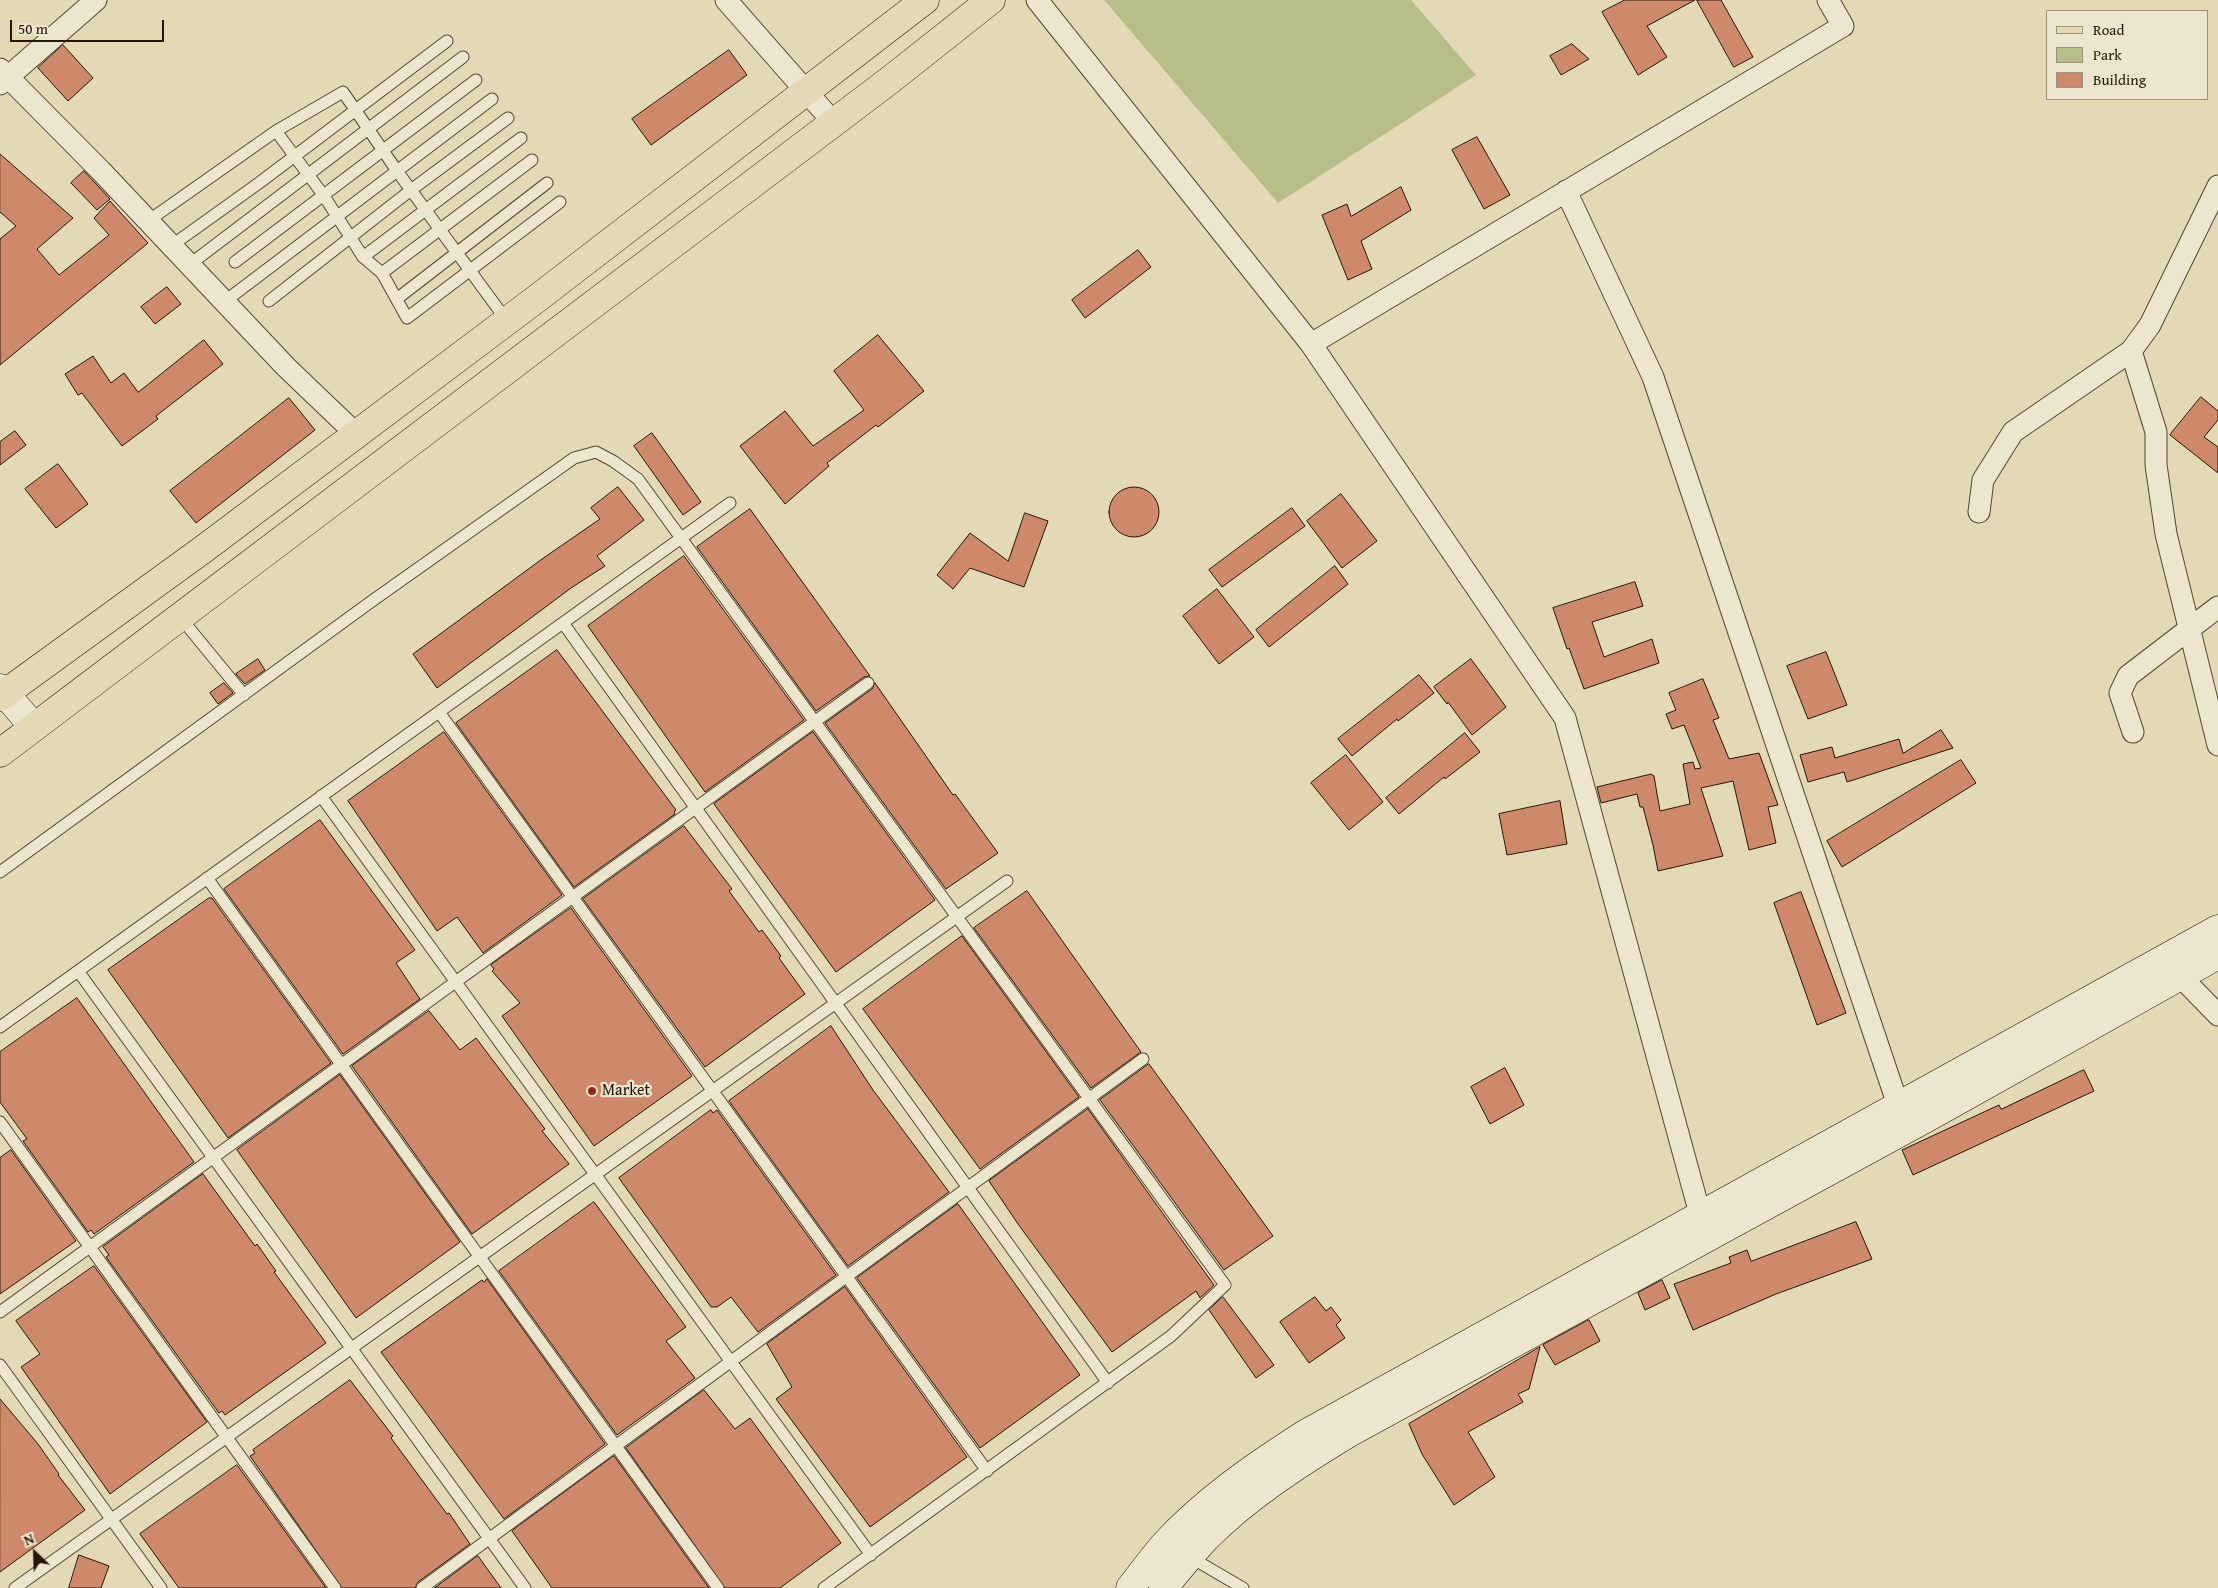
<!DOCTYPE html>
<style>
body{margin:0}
#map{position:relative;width:2218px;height:1588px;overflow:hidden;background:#e3d9b4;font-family:"Gentium Book Plus",serif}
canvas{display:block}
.legend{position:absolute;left:2046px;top:10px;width:162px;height:90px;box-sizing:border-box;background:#ede6ce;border:1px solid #9d937e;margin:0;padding:6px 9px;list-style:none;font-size:15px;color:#261606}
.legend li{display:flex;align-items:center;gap:10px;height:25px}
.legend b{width:25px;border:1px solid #9d937e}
.north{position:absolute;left:10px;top:1528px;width:50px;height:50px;-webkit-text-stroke:4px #ede6ce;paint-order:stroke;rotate:336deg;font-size:14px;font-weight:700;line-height:20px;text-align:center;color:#261606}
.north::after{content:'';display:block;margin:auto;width:18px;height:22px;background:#261606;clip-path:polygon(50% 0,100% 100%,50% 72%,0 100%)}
.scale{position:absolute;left:10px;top:20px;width:154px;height:22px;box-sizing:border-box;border:2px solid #261606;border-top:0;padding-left:6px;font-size:15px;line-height:18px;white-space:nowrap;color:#261606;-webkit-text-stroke:4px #ede6ce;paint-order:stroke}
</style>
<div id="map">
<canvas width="2218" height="1588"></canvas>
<ul class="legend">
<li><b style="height:6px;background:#e3d9b4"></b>Road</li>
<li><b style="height:14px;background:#b8be8a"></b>Park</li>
<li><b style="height:14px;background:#ce896b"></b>Building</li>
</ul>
<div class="north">N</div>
<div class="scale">50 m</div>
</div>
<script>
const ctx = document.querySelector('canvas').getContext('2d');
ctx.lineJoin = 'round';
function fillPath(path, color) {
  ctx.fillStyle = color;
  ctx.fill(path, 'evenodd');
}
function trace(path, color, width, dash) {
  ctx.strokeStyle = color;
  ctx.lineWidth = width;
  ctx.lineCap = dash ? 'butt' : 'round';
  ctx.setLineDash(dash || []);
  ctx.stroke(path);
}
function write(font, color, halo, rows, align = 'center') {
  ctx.font = font + ' "Gentium Book Plus",serif';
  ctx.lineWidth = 4.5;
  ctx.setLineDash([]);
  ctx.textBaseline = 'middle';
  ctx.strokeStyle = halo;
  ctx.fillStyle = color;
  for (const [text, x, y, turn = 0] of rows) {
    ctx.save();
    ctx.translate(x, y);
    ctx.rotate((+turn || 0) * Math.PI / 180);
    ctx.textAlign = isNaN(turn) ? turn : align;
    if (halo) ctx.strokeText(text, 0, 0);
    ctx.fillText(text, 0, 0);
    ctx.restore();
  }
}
const green = new Path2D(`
 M 1104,0 L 1411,0 L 1476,75 L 1278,203 Z`);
const building = new Path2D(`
 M 1625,0 L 1695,0 L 1647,26 L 1667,57 L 1638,75 L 1602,12 Z
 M 1697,0 L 1721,0 L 1753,57 L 1734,67 Z
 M 1572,44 L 1589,59 L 1561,75 L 1550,56 Z
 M 63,45 L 93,78 L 68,101 L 38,68 Z
 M 729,50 L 747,75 L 651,145 L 632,119 Z
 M 1477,137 L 1510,195 L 1484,209 L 1452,150 Z
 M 0,154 L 73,218 L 37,249 L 59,275 L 109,235 L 94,218 L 110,201 L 148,243 L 0,365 L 0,239 L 16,226 L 0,212 Z
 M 84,171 L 110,199 L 97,210 L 71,183 Z
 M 1401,187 L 1411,210 L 1361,241 L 1372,269 L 1348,280 L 1322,215 L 1347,204 L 1351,216 Z
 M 1138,250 L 1151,267 L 1085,318 L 1072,300 Z
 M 167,287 L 181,304 L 155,324 L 141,307 Z
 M 878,335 L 924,391 L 878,427 L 876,425 L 827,463 L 829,466 L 785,504 L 740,446 L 785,411 L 813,446 L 864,410 L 834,371 Z
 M 204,340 L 223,364 L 156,416 L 158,419 L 122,446 L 82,393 L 78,395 L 65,374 L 93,356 L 111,383 L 124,373 L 138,392 Z
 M 2201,397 L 2218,411 L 2218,420 L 2204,437 L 2218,447 L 2218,473 L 2170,435 Z
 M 289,398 L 315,430 L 196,523 L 170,491 Z
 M 15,431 L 26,445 L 0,465 L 0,442 Z
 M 652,433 L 701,502 L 683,515 L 634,446 Z
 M 58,464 L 88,504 L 56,528 L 25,489 Z
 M1109 512a25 25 0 1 1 50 0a25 25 0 1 1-50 0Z
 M 618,487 L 644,520 L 597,556 L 605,566 L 571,588 L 437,688 L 413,654 L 542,559 L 600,519 L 591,508 Z
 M 1341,494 L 1377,541 L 1342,568 L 1307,521 Z
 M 1292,508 L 1305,526 L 1222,587 L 1209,570 Z
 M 750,509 L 870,676 L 864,677 L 816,711 L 697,547 Z
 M 1025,513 L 1048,521 L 1024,587 L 970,568 L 953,589 L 937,575 L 970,533 L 1008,561 Z
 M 684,556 L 804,720 L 705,792 L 588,626 Z
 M 1335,566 L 1348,584 L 1269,647 L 1256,630 Z
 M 1635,582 L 1643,606 L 1592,622 L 1604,657 L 1652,639 L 1659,663 L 1584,689 L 1569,648 L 1567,649 L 1553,608 Z
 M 1217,589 L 1254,637 L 1219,664 L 1183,616 Z
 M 557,650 L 676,810 L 674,812 L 675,814 L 574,887 L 456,723 Z
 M 1826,652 L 1847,705 L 1808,719 L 1787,666 Z
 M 258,659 L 265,670 L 245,684 L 236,674 Z
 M 1471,659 L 1506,707 L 1472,735 L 1448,702 L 1447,704 L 1434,687 Z
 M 1419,675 L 1434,693 L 1398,721 L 1397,719 L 1352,756 L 1338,739 Z
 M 1703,679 L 1719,718 L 1713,720 L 1729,759 L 1759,753 L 1778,805 L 1768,807 L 1776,843 L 1749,850 L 1733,781 L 1701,788 L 1723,856 L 1658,871 L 1653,845 L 1643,807 L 1640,807 L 1637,794 L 1601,803 L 1597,787 L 1651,774 L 1654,776 L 1660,811 L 1690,804 L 1683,764 L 1693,762 L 1695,769 L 1701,768 L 1684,725 L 1672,729 L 1666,714 L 1676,710 L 1669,693 Z
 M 224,683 L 233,693 L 218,704 L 210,693 Z
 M 875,683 L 953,795 L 955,794 L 998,853 L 946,889 L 825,723 L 872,689 Z
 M 1941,730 L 1953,748 L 1847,782 L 1844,772 L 1808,782 L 1800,755 L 1832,747 L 1835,758 L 1899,739 L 1903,753 Z
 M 444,732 L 562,895 L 483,953 L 457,917 L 437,931 L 348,801 Z
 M 813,732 L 935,900 L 836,972 L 714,804 Z
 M 1465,733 L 1480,752 L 1445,779 L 1444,777 L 1399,814 L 1386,798 Z
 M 1346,755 L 1383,802 L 1349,830 L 1311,783 Z
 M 1961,760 L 1976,783 L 1842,867 L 1827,841 Z
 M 1560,801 L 1567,844 L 1507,855 L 1499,814 Z
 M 320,820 L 415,950 L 396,963 L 420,999 L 343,1054 L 224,889 Z
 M 684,826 L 732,889 L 729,891 L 759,932 L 762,930 L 781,956 L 779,958 L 805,994 L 705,1067 L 583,899 Z
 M 1027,891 L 1141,1052 L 1091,1088 L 974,928 Z
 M 1801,892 L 1846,1013 L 1817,1025 L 1774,903 Z
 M 209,898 L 212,898 L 331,1063 L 228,1138 L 108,970 Z
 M 571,908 L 692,1076 L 594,1146 L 502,1016 L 520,1003 L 492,971 L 494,969 L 491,965 Z
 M 962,936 L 1079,1097 L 980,1169 L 863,1009 Z
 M 77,998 L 194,1162 L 94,1234 L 91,1230 L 88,1232 L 23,1141 L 27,1139 L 0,1102 L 0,1052 Z
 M 429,1011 L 460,1050 L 476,1038 L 545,1129 L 542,1131 L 569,1164 L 472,1234 L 352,1066 Z
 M 831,1026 L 873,1090 L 949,1192 L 848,1266 L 729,1101 Z
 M 1149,1064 L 1273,1236 L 1224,1270 L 1100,1100 Z
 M 1505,1068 L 1524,1105 L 1490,1124 L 1471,1087 Z
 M 2084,1070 L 2094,1091 L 1913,1175 L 1902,1150 L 1999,1105 L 2001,1109 Z
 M 340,1075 L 460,1242 L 356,1318 L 237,1150 Z
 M 1088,1109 L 1214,1285 L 1200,1298 L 1196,1291 L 1112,1352 L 1018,1224 L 989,1181 Z
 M 711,1110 L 713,1113 L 717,1110 L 836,1275 L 758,1332 L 731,1297 L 717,1307 L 711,1307 L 619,1178 Z
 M 11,1150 L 76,1241 L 0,1294 L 0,1158 Z
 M 203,1174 L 255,1246 L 257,1244 L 276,1271 L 274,1272 L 326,1343 L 225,1415 L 222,1411 L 219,1413 L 106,1257 L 109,1255 L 103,1247 Z
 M 594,1202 L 686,1327 L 666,1341 L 695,1378 L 617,1435 L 499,1271 Z
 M 958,1204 L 1080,1375 L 980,1448 L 857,1278 Z
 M 1856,1222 L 1872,1259 L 1776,1294 L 1693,1330 L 1674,1284 L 1731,1263 L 1729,1257 L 1747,1250 L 1751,1261 Z
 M 94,1266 L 207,1422 L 110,1494 L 21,1367 L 40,1354 L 16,1321 Z
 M 487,1279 L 605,1444 L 504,1519 L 381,1352 L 482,1280 L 484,1282 Z
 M 1662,1280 L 1670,1298 L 1645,1310 L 1638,1293 Z
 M 845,1287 L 967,1457 L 870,1527 L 776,1399 L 792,1387 L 767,1344 Z
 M 1223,1297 L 1274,1365 L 1256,1378 L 1209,1310 Z
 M 1315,1297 L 1326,1311 L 1331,1307 L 1341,1320 L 1336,1325 L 1345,1338 L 1309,1363 L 1280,1322 Z
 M 1589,1320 L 1600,1341 L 1555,1365 L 1543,1345 Z
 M 1540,1347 L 1529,1389 L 1518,1394 L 1523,1402 L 1468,1432 L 1495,1477 L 1454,1505 L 1422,1454 L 1409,1424 Z
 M 350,1380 L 393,1436 L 391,1438 L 447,1514 L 449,1513 L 470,1544 L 418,1582 L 415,1588 L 342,1588 L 250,1456 L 255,1453 L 253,1450 Z
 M 704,1390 L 735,1429 L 750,1418 L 841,1543 L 780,1588 L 725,1588 L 626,1448 Z
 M 0,1399 L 38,1444 L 59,1474 L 58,1475 L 85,1510 L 0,1572 Z
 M 614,1456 L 709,1588 L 552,1588 L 512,1531 Z
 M 237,1465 L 326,1588 L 179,1588 L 140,1534 Z
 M 79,1555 L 109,1566 L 101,1588 L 69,1588 Z
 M 478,1556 L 501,1588 L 435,1588 Z`);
const lane = new Path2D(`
 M 276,131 L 324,196 L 363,257 L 382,273 L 407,318 L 560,202
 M 148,221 L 276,131 L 343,92 L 397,171 L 507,321
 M 171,246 L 259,183 L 447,41
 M 363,257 L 521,138
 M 235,262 L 476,80
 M 189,265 L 463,57
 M 382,273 L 532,160
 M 398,298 L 547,183
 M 269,301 L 411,190 L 508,118
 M 224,302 L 492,99
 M 180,617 L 244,695
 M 563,623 L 1108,1383
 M 439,712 L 987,1471
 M 321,796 L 871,1555
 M 0,872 L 372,601 L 574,458 L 596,452 L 613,461 L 638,479 L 1225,1285 L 1171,1336 L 824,1588
 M 207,878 L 718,1588
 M 78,971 L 525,1588
 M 0,1027 L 730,503
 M 0,1122 L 335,1588
 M 0,1312 L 868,683
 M 0,1365 L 161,1588
 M 1190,1557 L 1243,1588
 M 15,1588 L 1007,881
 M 422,1588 L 1143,1059`);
const street = new Path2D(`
 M 726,0 L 834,123
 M 1037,0 L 1311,344
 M 0,69 L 101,171 L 286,367 L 356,434
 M 0,84 L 96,0
 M 1566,191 L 1653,377 L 1898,1105
 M 2131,351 L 2156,432 L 2156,465 L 2166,534 L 2218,745
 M 1979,512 L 1983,480 L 2013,432 L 2131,351 L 2150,325 L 2218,186
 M 2133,732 L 2120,693 L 2128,676 L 2218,607
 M 2180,976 L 2218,1015
 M 1700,1214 L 1565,718 L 1311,344 L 1843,26 L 1828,0`);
const secondary = new Path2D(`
 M 0,688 L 34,727
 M 1130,1588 C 1141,1574 1152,1559 1163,1546 C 1204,1501 1255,1466 1305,1434 L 2218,929
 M 1163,1588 C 1177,1572 1191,1554 1206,1538 C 1248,1496 1298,1464 1349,1433 L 1934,1114 L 2218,955`);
const primary = new Path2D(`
 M 0,697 L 205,548 L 535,300 L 925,0
 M 0,753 L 890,80 L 991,0`);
const markers = [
 [592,1091,5,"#8f2418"]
];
const poiNames = [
 ["Market",602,1091]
];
fillPath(green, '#b8be8a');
fillPath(building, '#ce896b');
trace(building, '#261606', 1);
trace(lane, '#554732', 13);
trace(street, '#554732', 23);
trace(secondary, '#261606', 29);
trace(primary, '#261606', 29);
trace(lane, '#ede6ce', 11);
trace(street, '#ede6ce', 21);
trace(secondary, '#ede6ce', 28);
trace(primary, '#e3d9b4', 28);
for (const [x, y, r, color] of markers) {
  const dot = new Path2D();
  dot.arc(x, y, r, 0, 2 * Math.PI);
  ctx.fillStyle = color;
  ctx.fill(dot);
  trace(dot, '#ede6ce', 2);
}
write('16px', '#261606', '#ede6ce', poiNames, 'left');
</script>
